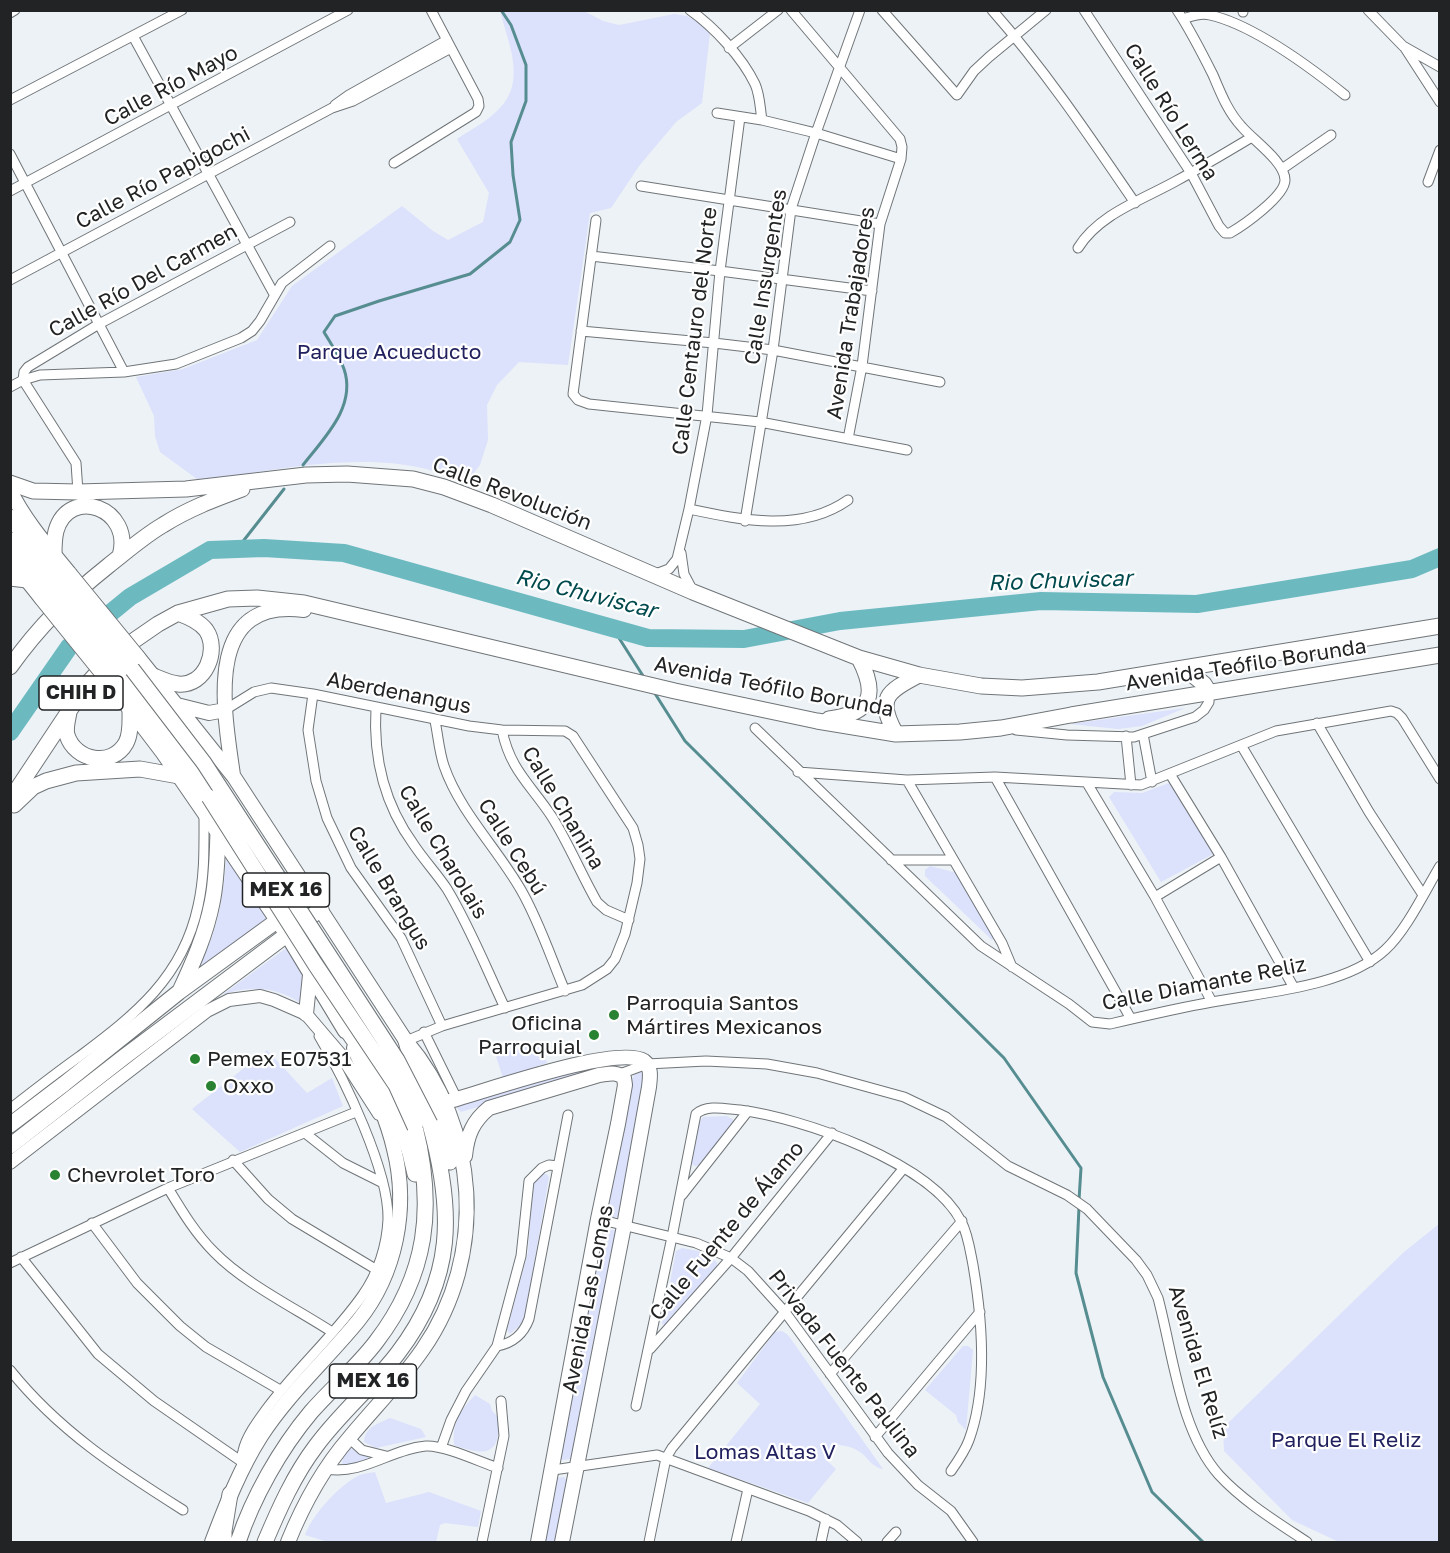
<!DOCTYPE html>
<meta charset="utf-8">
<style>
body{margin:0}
#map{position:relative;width:1450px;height:1553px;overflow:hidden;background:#edf2f6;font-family:"Golos Text",sans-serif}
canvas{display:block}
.frame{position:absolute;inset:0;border:12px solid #212324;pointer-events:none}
</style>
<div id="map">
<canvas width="1450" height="1553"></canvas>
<div class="frame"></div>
</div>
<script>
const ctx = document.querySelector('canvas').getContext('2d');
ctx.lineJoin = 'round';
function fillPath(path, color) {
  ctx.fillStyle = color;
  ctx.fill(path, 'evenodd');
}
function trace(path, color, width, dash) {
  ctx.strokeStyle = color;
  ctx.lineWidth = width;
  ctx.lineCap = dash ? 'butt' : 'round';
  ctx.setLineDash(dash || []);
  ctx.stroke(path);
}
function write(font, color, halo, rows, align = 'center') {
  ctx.font = font + ' "Golos Text",sans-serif';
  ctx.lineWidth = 4.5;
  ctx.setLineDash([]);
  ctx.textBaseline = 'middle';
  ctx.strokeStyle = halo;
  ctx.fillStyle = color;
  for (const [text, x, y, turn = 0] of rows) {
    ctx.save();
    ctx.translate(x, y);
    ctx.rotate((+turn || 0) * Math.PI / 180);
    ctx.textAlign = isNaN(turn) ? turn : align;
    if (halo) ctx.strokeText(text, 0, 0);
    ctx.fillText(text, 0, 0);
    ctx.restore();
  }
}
const green = new Path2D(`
 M 500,11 L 584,11 L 603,21 L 619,25 L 674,14 L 687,16 L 700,23 L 710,33 L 702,103 L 676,122 L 639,166 L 611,208 L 590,213 L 568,365 L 519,362 L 497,385 L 487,405 L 488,440 L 480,465 L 466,483 C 452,478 437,471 422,468 C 353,453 270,470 201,482 L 160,452 L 155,436 L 154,416 L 136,377 L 183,369 L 257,340 L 292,286 L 402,206 L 433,231 L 448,240 L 483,222 L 489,193 L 457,139 C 470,130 488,121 499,109 C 527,81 508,43 500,11 Z
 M 1185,708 L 1142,726 L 1118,729 L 1070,724 Z
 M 1172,782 L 1215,853 L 1161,882 L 1109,797 L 1114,792 L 1142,793 Z
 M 226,857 L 270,920 L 194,979 C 215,936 224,905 226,857 Z
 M 930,866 L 957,873 L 996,937 L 992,940 L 925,876 L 925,870 Z
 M 289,946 L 305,976 L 306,1007 C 281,987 251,984 222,995 Z
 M 540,1042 L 547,1063 L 503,1078 L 496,1056 Z
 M 267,1050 L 307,1093 L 332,1078 L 343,1106 L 240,1152 L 192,1109 Z
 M 602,1062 L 609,1064 L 607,1068 L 461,1112 L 457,1108 L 457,1105 Z
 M 642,1072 L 646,1075 L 647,1080 L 619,1217 L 610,1217 L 607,1214 L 607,1210 L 631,1080 L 635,1074 Z
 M 726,1116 L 733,1119 L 733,1123 L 701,1165 L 695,1166 L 692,1164 L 692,1159 L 699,1123 L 703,1117 Z
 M 540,1174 L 546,1174 L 549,1177 L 524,1322 L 510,1334 L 507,1330 L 528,1252 L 532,1187 L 533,1181 Z
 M 1439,1224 L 1439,1542 L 1339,1542 L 1292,1520 L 1224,1451 L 1223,1428 L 1404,1252 Z
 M 609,1230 L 615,1230 L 617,1236 L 572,1457 L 570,1459 L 563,1460 L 560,1458 L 560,1454 L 603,1235 L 605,1231 Z
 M 682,1248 L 698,1251 L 717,1262 L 717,1266 L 666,1325 L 662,1324 L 676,1251 Z
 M 782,1331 L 788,1335 L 883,1469 C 871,1467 869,1458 860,1452 C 851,1446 842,1445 831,1444 L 831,1451 L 824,1458 L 836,1469 L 808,1503 L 708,1468 L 760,1404 L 737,1383 L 775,1332 Z
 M 963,1346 L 968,1346 L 973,1350 L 966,1430 L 958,1422 L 956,1415 L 925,1390 Z
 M 475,1395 L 490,1404 L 492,1411 L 499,1418 C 500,1457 485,1456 454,1445 C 452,1422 460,1411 475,1395 Z
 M 390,1418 L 421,1429 L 426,1437 L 376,1448 L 364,1442 C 365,1427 377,1424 390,1418 Z
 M 351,1448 L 368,1457 L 369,1461 L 346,1466 L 342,1463 C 343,1457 346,1452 351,1448 Z
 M 375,1472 L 386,1503 L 429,1492 L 481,1511 L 478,1527 L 445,1523 L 440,1525 L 436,1542 L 328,1542 L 305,1535 C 313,1514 337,1488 356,1477 C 361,1474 369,1473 375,1472 Z
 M 564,1477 L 567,1481 L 556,1542 L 542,1542 L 556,1478 Z`);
const stream = new Path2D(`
 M 303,465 C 323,439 357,407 344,369 C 340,357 331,344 324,332 L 335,316 L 379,301 L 470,274 L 510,242 L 520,220 L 513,175 L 511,142 L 526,101 L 526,65 L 511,25 L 501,10
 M 237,549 L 284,489
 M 612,627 L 645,679
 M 654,692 L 685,741 L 1004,1058 L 1081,1168 L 1079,1200
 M 1079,1207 L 1076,1273 L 1103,1377 L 1152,1492 L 1203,1542`);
const river = new Path2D(`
 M 10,732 L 69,647 L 130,597 L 210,550 L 264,548 L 344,553 L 648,638 L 744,639 L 840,621 L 1041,601 L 1197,604 L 1412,569 L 1440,557`);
const minor = new Path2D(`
 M 690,10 C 714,27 742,57 755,84 C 760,95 760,108 762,120
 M 791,10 L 900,139 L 902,147 L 901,159 L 880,224 L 862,366 L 848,439
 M 882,10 L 957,95 L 974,71 L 989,57 L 1046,10
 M 992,10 C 1045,70 1090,137 1135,203
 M 1084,10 L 1191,173 L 1219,226 L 1225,233 L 1230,233 C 1244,225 1285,196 1285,180 C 1285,162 1253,140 1242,127 C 1228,112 1221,94 1213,75 C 1202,53 1191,31 1177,10
 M 1368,10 L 1403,46 L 1440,67
 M 1243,12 L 1243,10
 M 10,13 L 15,10
 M 1183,19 C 1192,16 1201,13 1210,15 C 1254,25 1310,67 1345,95
 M 133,36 L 274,294
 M 729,48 L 778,10
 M 1405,48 L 1440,102
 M 10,100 L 182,10
 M 335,105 L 349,95 L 447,40
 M 717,113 L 762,120 L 816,133 L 901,159
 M 10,154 L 124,372
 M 394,163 L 476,112 L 479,106 L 478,99 L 431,10
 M 1282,169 L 1331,135
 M 1428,182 L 1440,150
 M 641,186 L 880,224
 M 10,191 L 348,10
 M 596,220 L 573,394 L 578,400 L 589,404 L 760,422 L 907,450
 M 1078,248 C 1099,214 1142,200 1176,181 C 1202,167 1227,152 1252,137
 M 591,256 L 720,271 L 872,291
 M 10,280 L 332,108 L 353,101 L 451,48
 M 581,331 L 714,343 L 773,350 L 940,382
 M 10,387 L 23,380 L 40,375 L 124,372 L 176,364 L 241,338 L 252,331 L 260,321 L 282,283 L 330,246
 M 78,492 L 76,463 L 23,380 L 24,372 L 28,367 L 99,324 L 290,222
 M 689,509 C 741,520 801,533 848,500
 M 745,521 L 773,350 L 791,209 L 816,133 L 860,10
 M 681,553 L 684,574 L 693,591
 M 653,575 L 669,569 L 677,559 L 689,509 L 707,415 L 720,271 L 740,117
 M 313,694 L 308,730 L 316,781 L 327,818 L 351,868 L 401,938 L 442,1026
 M 376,707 C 373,757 384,804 414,845 C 424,860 437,874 447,889 C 470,927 486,968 505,1008
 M 225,710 L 254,692 L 271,688 L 313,694 L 469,726 L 502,730 L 565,731 L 573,736 L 633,828 L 638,845 L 640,859 L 637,883 L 625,934 L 615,959 L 607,969 L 582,985 L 442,1026 L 406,1041
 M 435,721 C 438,735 439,751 444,766 C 460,812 497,848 521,890 C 539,921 551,958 565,991
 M 1317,723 L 1369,812 L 1423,895
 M 755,728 L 981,946 L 1069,1004 L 1092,1022 L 1110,1024 C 1144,1016 1178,1008 1212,1002 C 1265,992 1345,987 1385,950 C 1406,931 1425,891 1440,866
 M 502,730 C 510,770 531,785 552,817 C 569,844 581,874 597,902 L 606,910 L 629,920
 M 1016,730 L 1067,735 L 1134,737 L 1195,717 L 1204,710 L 1209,702 L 1209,692
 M 1143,734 L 1152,782
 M 1126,736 L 1131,785
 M 1241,745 L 1370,962
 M 798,772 L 907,780 L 995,777 L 1141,785 L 1276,731 L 1391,711 L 1397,713 L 1402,718 L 1440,779
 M 1170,774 L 1221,857 L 1294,988
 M 995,777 L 1131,1019
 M 907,780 L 1002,943 L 1012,967
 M 1087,783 L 1155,897 L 1212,1002
 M 891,860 L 953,860
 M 1155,897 L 1221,857
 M 424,1032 L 457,1099
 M 620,1074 L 647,1064 L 706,1061 L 767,1064 L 817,1073 L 904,1097 L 946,1117 L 1008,1166 L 1067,1195 L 1087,1209 L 1136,1260 L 1147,1275 L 1158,1298 C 1173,1354 1180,1431 1219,1475 C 1244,1502 1277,1522 1307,1542
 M 10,1109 C 33,1091 56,1073 80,1056 C 135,1015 183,977 198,906 C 205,875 204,845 204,814
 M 305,1133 L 343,1163 L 383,1183
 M 233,1160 L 268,1199 L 292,1219 L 377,1270
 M 168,1188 C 182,1211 195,1233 214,1252 C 244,1283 295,1308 332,1332
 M 682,1195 L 748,1111
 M 598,1219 L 696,1243 L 731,1258 L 748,1271 L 785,1312 L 888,1453 L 918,1485 L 951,1511 L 973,1542
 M 92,1223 L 137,1283 L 180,1326 L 206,1347 L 280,1390
 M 21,1257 L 98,1354 L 154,1401 L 245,1464
 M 10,1263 L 168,1188 L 356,1112
 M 497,1346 C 513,1343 523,1335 529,1319 L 568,1115
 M 650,1349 L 731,1258 L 832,1133
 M 10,1370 C 59,1431 118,1469 183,1510
 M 830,1374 L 962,1221
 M 636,1406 L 672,1237 L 696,1114 C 707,1104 726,1109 740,1110 C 802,1118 930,1162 961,1221 C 968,1234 970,1250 973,1265 C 982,1318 988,1388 969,1440 C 965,1451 958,1461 951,1471
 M 875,1437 L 980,1312
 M 349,1438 L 362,1450 L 386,1456
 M 441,1448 L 451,1420 L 466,1391 L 497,1346 L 521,1256 L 529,1181 L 542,1168 L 549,1165 L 558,1166
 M 245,1464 C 243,1459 241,1456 243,1451 C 246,1437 257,1422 265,1411 C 295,1370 333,1337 362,1296 C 378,1274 387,1245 388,1219 C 389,1171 344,1078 319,1036
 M 327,1469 C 363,1475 391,1449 426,1446 C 444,1445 480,1462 498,1468
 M 553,1470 L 657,1455 L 809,1511 L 837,1525 L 857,1542
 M 482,1542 L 504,1436 L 501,1401
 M 649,1542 L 666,1458 L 672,1448 L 903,1169
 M 736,1542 L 748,1489
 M 821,1542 L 826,1519
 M 887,1542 L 896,1532`);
const tertiary = new Path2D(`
 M 10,1163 L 207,1011 L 229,1000 L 260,996 L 274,1000 L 306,1014 L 341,1055 L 379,1114`);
const secondary = new Path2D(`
 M 10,490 C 25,521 48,547 70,574
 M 10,559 L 41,598
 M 138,657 L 234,777 L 406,1041 C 479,1127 488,1255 423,1349 C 401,1381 375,1407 350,1437 C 324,1467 303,1505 288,1542
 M 109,682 L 163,753 L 218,833 L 287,935 L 345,1031
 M 177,705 L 209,713 L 225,710
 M 233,775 C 224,711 202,597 304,610
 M 306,1014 L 310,975
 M 446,1102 C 481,1093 617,1044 644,1061 C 652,1067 650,1078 649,1087 L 624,1226 L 562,1542
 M 465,1156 C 467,1135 473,1121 489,1108 L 599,1075 C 608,1074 617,1071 624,1078 L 625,1085 L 618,1124 L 598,1219 L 538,1542
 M 212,1542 C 226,1505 240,1469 261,1436 C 288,1394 327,1359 358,1321 C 396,1274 409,1208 394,1149 C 386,1114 369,1081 354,1048`);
const primary = new Path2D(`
 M 10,483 L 33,491 L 78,492 L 186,489 L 306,475 L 347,474 L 413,479 L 444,487 L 492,505 L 693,592 L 859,658 L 919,675 L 981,686 L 1022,688 L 1098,682 L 1440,626
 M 54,555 C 54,547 54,539 56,531 C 69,485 134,508 120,556
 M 10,578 L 27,580
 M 10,667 C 40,625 68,598 108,566 C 126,552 144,536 163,525 C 188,509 215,499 242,489
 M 1185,669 L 1204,684 L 1209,692
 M 151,675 C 159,678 169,683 178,684 C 205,687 220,650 206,630 C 199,621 188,617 178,613
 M 69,712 C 68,719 65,728 67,735 C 75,761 112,768 126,743 C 131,734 130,721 130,711
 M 829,719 C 872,713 878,695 859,658
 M 896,734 C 876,698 887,692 919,675
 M 10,800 L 87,684 L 108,661 L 129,644 L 158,624 L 178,613 L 228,599 L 257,598 L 304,603 L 675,691 L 817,721 L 896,734 L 960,732 L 1001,728 L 1071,715 L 1440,655
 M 14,805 L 33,787 L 46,781 L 76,773 L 140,769 L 179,776
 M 180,991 C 193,963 206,934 212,903 C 217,880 217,856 218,833
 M 10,1125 L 64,1084 L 179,992 L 311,896
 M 10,1146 L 124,1057 L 321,909`);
const trunk = new Path2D(`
 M 10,517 L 60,582
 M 10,540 L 50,590
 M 119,673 L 159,726 L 209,797
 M 341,1022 C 378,1073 402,1111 415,1174
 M 406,1041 C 410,1059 420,1072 428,1089 C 439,1112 446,1137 450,1162
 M 224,1542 L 224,1531 L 230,1494
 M 238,1542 C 253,1497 280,1449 311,1412 C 332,1388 357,1367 376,1342 C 428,1274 435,1207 415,1127
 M 265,1542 C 279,1509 294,1475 316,1446 C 341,1412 373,1386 398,1353 C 455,1278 454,1211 430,1124`);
const secondaryBridge = new Path2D(`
 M 70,574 L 138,657
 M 41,598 L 109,682`);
const trunkBridge = new Path2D(`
 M 60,582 L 129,665 L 204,763 L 397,1060 L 430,1124
 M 50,590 L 119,673
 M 209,797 L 315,964 L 396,1085 L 415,1127`);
const markers = [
 [614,1015,6,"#288231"],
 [594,1035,6,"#288231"],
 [195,1059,6,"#288231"],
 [211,1086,6,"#288231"],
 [55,1175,6,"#288231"]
];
const shields = [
 [81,693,84],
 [286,890,87],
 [373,1381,87]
];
const shieldNames = [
 ["CHIH D",81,693],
 ["MEX 16",286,890],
 ["MEX 16",373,1381]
];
const streetNames = [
 ["Calle Río Mayo",171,86,-28],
 ["Calle Río Lerma",1171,112,58],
 ["Calle Río Papigochi",163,178,-28],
 ["Calle Insurgentes",766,277,-81],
 ["Calle Río Del Carmen",143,281,-29],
 ["Avenida Trabajadores",851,313,-81],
 ["Calle Centauro del Norte",695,331,-83],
 ["Calle Revolución",512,494,21],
 ["Avenida Teófilo Borunda",1246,665,-9],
 ["Avenida Teófilo Borunda",774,687,11],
 ["Aberdenangus",399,693,11],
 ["Calle Chanina",563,808,59],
 ["Calle Cebú",512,847,58],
 ["Calle Charolais",443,852,59],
 ["Calle Brangus",389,888,59],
 ["Calle Diamante Reliz",1204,984,-11],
 ["Calle Fuente de Álamo",727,1231,-50],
 ["Avenida Las Lomas",588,1299,-79],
 ["Avenida El Relíz",1198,1362,73],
 ["Privada Fuente Paulina",844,1364,52]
];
const parkNames = [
 ["Parque Acueducto",389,352],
 ["Parque El Reliz",1346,1440],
 ["Lomas Altas V",765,1452]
];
const poiNames = [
 ["Parroquia Santos",626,1003],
 ["Mártires Mexicanos",626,1027],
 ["Oficina",582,1023,"right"],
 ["Parroquial",582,1047,"right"],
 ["Pemex E07531",207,1059],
 ["Oxxo",223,1086],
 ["Chevrolet Toro",67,1175]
];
const waterNames = [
 ["Rio Chuviscar",1060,581,-2],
 ["Rio Chuviscar",586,594,14]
];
fillPath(green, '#dce1fc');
trace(stream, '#568d91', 3);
trace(river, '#6cbac0', 18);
trace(minor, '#707578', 11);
trace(tertiary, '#707578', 14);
trace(secondary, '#707578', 16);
trace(primary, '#707578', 17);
trace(trunk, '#707578', 17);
trace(minor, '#fff', 9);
trace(tertiary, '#fff', 12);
trace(secondary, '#fff', 14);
trace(primary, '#fff', 15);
trace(trunk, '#fff', 15);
trace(secondaryBridge, '#707578', 16, []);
trace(trunkBridge, '#707578', 17, []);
trace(secondaryBridge, '#fff', 14);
trace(trunkBridge, '#fff', 15);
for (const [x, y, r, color] of markers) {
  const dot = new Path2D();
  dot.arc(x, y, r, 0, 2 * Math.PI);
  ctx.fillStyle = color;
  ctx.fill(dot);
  trace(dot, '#fff', 2);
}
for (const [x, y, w] of shields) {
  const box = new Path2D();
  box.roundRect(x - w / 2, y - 17, w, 34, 4.5);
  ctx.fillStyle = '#fff';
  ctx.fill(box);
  trace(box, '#212324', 1.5);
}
write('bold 20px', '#212324', null, shieldNames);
write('21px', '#212324', '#fff', streetNames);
write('21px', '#22215f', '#fff', parkNames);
write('21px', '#212324', '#fff', poiNames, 'left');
write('italic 22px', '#004a4e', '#fff', waterNames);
</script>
